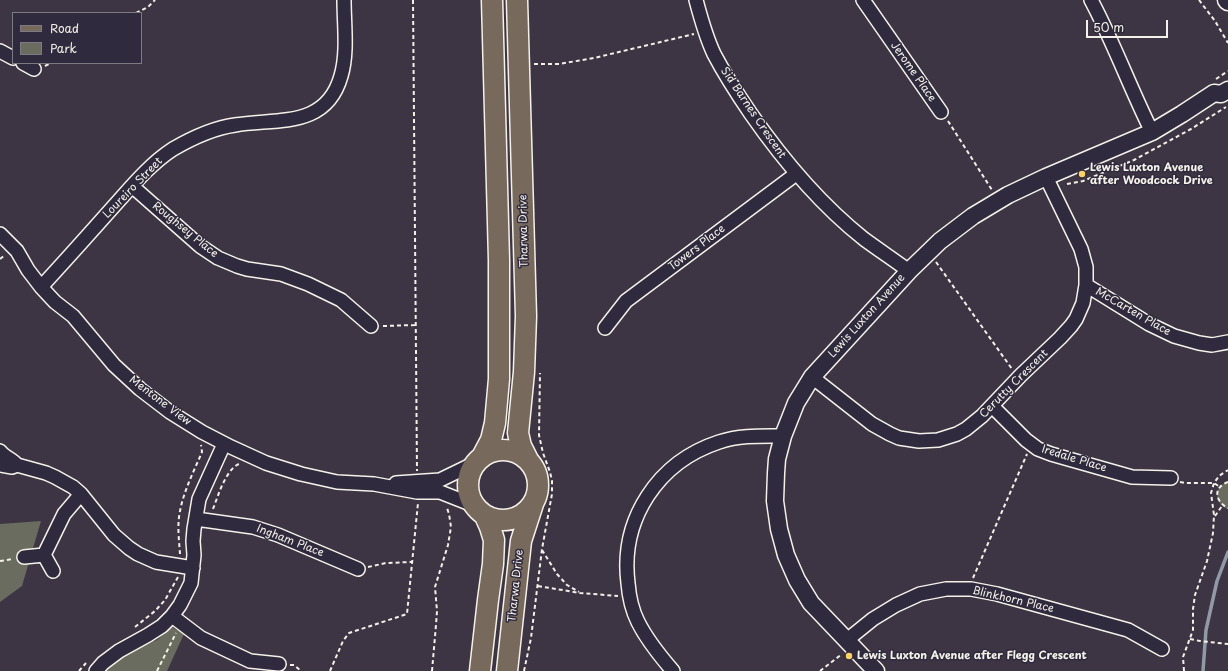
<!DOCTYPE html>
<style>
body{margin:0}
#map{position:relative;width:1228px;height:671px;overflow:hidden;background:#3d3544;font-family:"Playpen Sans",sans-serif}
canvas{display:block}
.legend{position:absolute;left:12px;top:12px;width:130px;height:52px;box-sizing:border-box;background:#2f2a3d;border:1px solid #7e7a81;margin:0;padding:5px 7px;list-style:none;font-size:12px;color:#f4f1e8}
.legend li{display:flex;align-items:center;gap:8px;height:20px}
.legend b{width:20px;border:1px solid #7e7a81}
.scale{position:absolute;left:1086px;top:20px;width:82px;height:18px;box-sizing:border-box;border:2px solid #f4f1e8;border-top:0;padding-left:5px;font-size:12px;line-height:14px;white-space:nowrap;color:#f4f1e8;-webkit-text-stroke:3px #2f2a3d;paint-order:stroke}
</style>
<div id="map">
<canvas width="1228" height="671"></canvas>
<ul class="legend">
<li><b style="height:5px;background:#77695c"></b>Road</li>
<li><b style="height:11px;background:#696c5e"></b>Park</li>
</ul>
<div class="scale">50 m</div>
</div>
<script>
const ctx = document.querySelector('canvas').getContext('2d');
ctx.lineJoin = 'round';
function fillPath(path, color) {
  ctx.fillStyle = color;
  ctx.fill(path, 'evenodd');
}
function trace(path, color, width, dash) {
  ctx.strokeStyle = color;
  ctx.lineWidth = width;
  ctx.lineCap = dash ? 'butt' : 'round';
  ctx.setLineDash(dash || []);
  ctx.stroke(path);
}
function write(font, color, halo, rows, align = 'center') {
  ctx.font = font + ' "Playpen Sans",sans-serif';
  ctx.lineWidth = 3;
  ctx.setLineDash([]);
  ctx.textBaseline = 'middle';
  ctx.strokeStyle = halo;
  ctx.fillStyle = color;
  for (const [text, x, y, turn = 0] of rows) {
    ctx.save();
    ctx.translate(x, y);
    ctx.rotate((+turn || 0) * Math.PI / 180);
    ctx.textAlign = isNaN(turn) ? turn : align;
    if (halo) ctx.strokeText(text, 0, 0);
    ctx.fillText(text, 0, 0);
    ctx.restore();
  }
}
const green = new Path2D(`
 M 1228,482 L 1228,509 C 1214,504 1213,486 1228,482 Z
 M 41,521 L 22,586 L 0,602 L 0,524 Z
 M 172,627 L 184,634 L 167,671 L 105,671 L 121,656 L 157,640 Z`);
const stream = new Path2D(`
 M 1203,671 L 1206,630 L 1217,581 L 1228,552`);
const path = new Path2D(`
 M 413,0 L 417,471
 M 1199,0 L 1215,21 L 1228,43
 M 136,13 L 148,7 L 155,0
 M 534,64 L 559,64 L 594,58 L 694,34
 M 45,66 L 51,63
 M 1216,79 L 1228,71
 M 948,121 L 992,190
 M 1067,184 L 1083,181 L 1134,160 L 1191,129 L 1226,107
 M 0,259 L 5,255
 M 936,262 L 1012,369
 M 383,326 L 416,325
 M 1180,482 L 1185,483 L 1214,483 L 1220,487
 M 1228,482 C 1225,483 1222,485 1220,487 C 1213,495 1221,505 1228,508
 M 213,509 C 218,496 226,469 239,464
 M 1215,516 L 1222,506
 M 542,550 L 557,574 L 567,585 L 579,592
 M 180,554 C 179,540 177,525 180,511 C 184,490 194,471 202,452 L 201,445
 M 0,561 L 13,559
 M 368,567 L 386,563 L 412,562
 M 973,578 L 1027,454
 M 538,586 L 580,593 L 618,596
 M 135,627 L 155,611 L 165,600 L 178,577
 M 1190,639 L 1200,641 L 1228,644
 M 290,665 L 294,665 L 301,671
 M 79,671 L 86,663
 M 157,671 L 176,633
 M 330,671 L 343,641 L 349,633 L 407,614 L 418,503
 M 432,671 L 436,625 L 437,611 L 435,587 L 448,545 L 451,527 L 449,514 L 447,508
 M 524,671 L 531,638 L 542,549 L 552,494 L 552,481 L 550,472 L 543,453 L 539,435 L 540,373
 M 820,671 L 842,654
 M 1184,671 L 1183,657 L 1193,630 L 1193,609 L 1195,595 L 1207,561 L 1213,533 L 1214,515 L 1211,493 L 1214,483 L 1219,476 L 1228,470`);
const minor = new Path2D(`
 M 696,0 C 701,19 706,37 714,54 C 725,75 738,95 751,114 C 783,160 820,204 864,239 C 879,250 894,260 909,271
 M 863,0 L 941,112
 M 1091,0 C 1114,43 1130,88 1152,132
 M 0,51 L 13,58
 M 23,63 L 34,69
 M 132,186 L 200,246 L 218,258 L 237,266 L 247,269 L 281,274 L 308,284 L 341,300 L 371,326
 M 0,234 L 17,251 L 28,270 L 41,287 L 55,302 L 73,316 L 114,365 L 140,389 L 170,412 L 202,432 L 231,447 L 266,463 L 301,474 L 337,482 L 374,484 L 417,492 L 440,492 L 473,505
 M 1086,285 L 1149,324 L 1174,336 L 1199,343 L 1212,345 L 1228,342
 M 41,287 C 66,260 90,233 114,206 C 132,186 150,164 173,149 C 192,138 213,128 235,125 C 277,118 326,129 341,76 C 348,53 344,24 344,0
 M 605,328 L 626,301 L 796,174
 M 812,377 L 872,424 L 890,434 L 899,438 L 919,441 L 938,440 L 957,434 L 966,429 L 982,416 L 1021,375 L 1060,338 L 1071,326 L 1076,319 L 1083,303 L 1086,285 L 1086,267 L 1081,249 L 1046,177
 M 992,406 L 1026,440 L 1038,449 L 1051,454 L 1132,477 L 1171,478
 M 0,451 C 4,457 12,459 17,465
 M 0,465 L 12,467 L 17,465 L 46,473 L 55,477 L 73,487 L 81,494 L 114,535 L 129,548 L 138,554 L 156,562 L 193,568
 M 396,483 L 440,480 L 475,463
 M 196,519 L 253,527 L 278,535 L 358,569
 M 44,555 L 64,514 L 81,494
 M 24,557 L 44,555 L 53,571
 M 172,616 L 201,638 L 250,661 L 279,664
 M 847,640 L 873,619 L 896,605 L 920,594 L 946,589 L 971,589 L 997,594 L 1128,630 L 1162,649
 M 96,671 L 103,663 L 119,651 L 148,635 L 162,626 L 172,616 L 180,605 L 191,583 L 194,555 L 193,541 L 194,529 L 199,499 L 224,444
 M 673,671 C 660,656 647,640 638,622 C 632,610 629,596 628,583 C 620,519 658,462 719,442 C 740,435 761,436 783,436`);
const tertiary = new Path2D(`
 M 876,671 L 811,603 L 797,580 L 786,555 L 779,529 L 775,501 L 776,473 L 777,459 L 783,436 L 796,403 L 812,377 L 909,271 L 940,241 L 973,216 L 1008,195 L 1046,177 L 1152,132 L 1182,114 L 1214,93 L 1221,94 L 1228,90`);
const secondary = new Path2D(`
 M 1227,0 L 1228,1`);
const primary = new Path2D(`
 M 517,0 L 526,316 L 524,372 L 518,433 L 521,446 L 528,460
 M468 485a35 35 0 1 1 70 0a35 35 0 1 1-70 0Z
 M 482,457 L 491,440 L 495,423 L 499,379 L 499,260 L 492,0
 M 480,671 L 488,600 L 493,564 L 494,540 L 490,527 L 485,516
 M 507,671 L 521,541 L 533,504`);
const markers = [
 [1082,174,4,"#ffd166"],
 [849,656,4,"#ffd166"]
];
const streetNames = [
 ["Jerome Place",913,72,55],
 ["Sid Barnes Crescent",753,113,56],
 ["Loureiro Street",133,188,-46],
 ["Roughsey Place",185,230,39],
 ["Tharwa Drive",524,231,-91],
 ["Towers Place",697,248,-37],
 ["McCarten Place",1133,312,30],
 ["Lewis Luxton Avenue",867,316,-48],
 ["Cerutty Crescent",1014,384,-45],
 ["Mentone View",160,401,37],
 ["Iredale Place",1074,459,17],
 ["Ingham Place",290,541,21],
 ["Tharwa Drive",516,586,-84],
 ["Blinkhorn Place",1013,600,13]
];
const poiNames = [
 ["Lewis Luxton Avenue",1090,168],
 ["after Woodcock Drive",1090,181],
 ["Lewis Luxton Avenue after Flegg Crescent",857,656]
];
fillPath(green, '#696c5e');
trace(stream, '#9299a6', 3.5);
trace(minor, '#f4f1e8', 16);
trace(tertiary, '#f4f1e8', 19);
trace(secondary, '#f4f1e8', 21);
trace(primary, '#f4f1e8', 23);
trace(path, '#f4f1e8', 2, [4, 3]);
trace(minor, '#2f2a3d', 13);
trace(tertiary, '#2f2a3d', 16);
trace(secondary, '#2f2a3d', 18);
trace(primary, '#77695c', 20);
for (const [x, y, r, color] of markers) {
  const dot = new Path2D();
  dot.arc(x, y, r, 0, 2 * Math.PI);
  ctx.fillStyle = color;
  ctx.fill(dot);
  trace(dot, '#2f2a3d', 1.5);
}
write('11px', '#f4f1e8', '#2f2a3d', streetNames);
write('bold 11px', '#f4f1e8', '#2f2a3d', poiNames, 'left');
</script>
